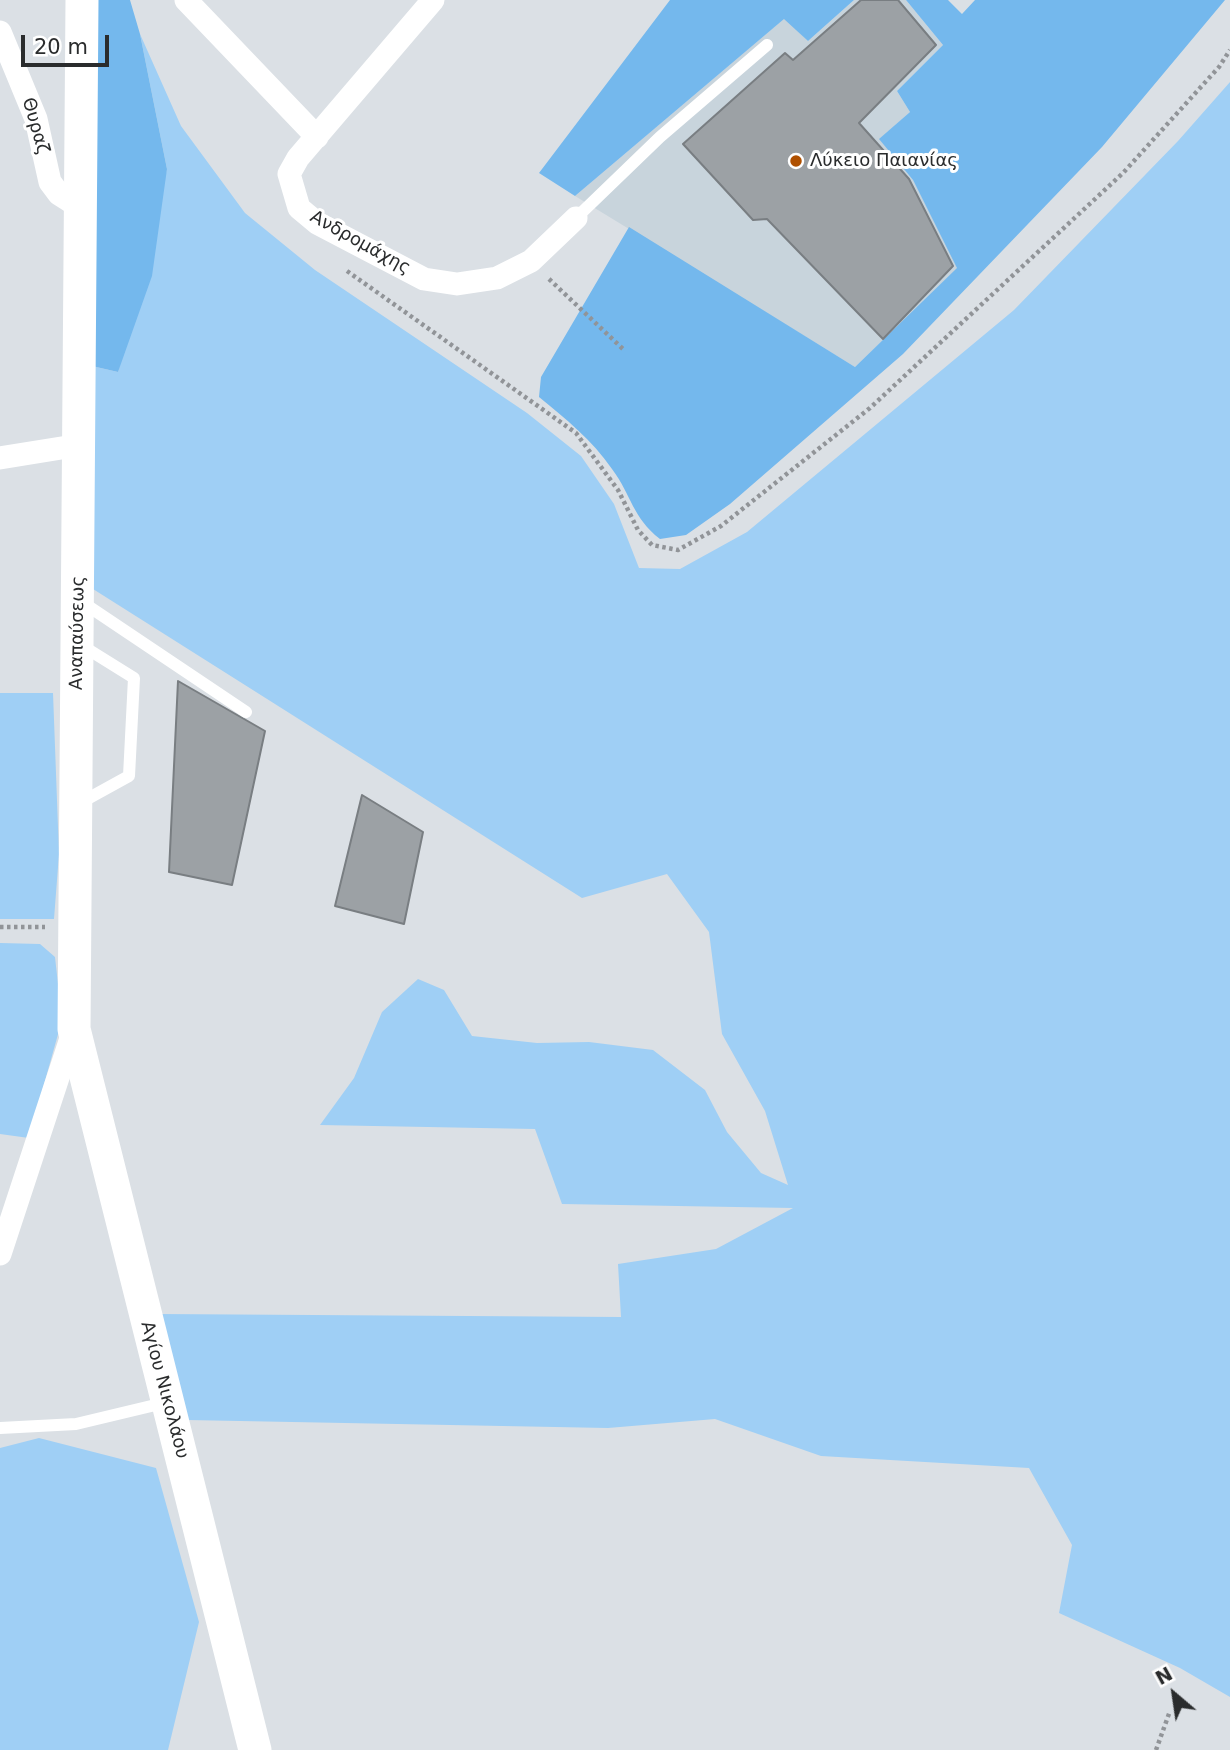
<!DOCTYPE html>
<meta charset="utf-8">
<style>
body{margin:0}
#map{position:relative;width:1230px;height:1750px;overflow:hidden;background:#dbe0e5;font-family:"DejaVu Sans",sans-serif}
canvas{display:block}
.north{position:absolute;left:1139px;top:1659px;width:70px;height:70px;-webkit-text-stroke:5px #fff;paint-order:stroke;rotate:331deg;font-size:19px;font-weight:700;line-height:28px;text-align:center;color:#2a2c2d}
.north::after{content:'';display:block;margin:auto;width:24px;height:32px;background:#2a2c2d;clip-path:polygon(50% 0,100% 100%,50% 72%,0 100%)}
.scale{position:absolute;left:21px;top:35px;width:88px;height:32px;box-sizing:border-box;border:4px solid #2a2c2d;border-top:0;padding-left:9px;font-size:21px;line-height:24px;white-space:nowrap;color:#2a2c2d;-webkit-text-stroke:5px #fff;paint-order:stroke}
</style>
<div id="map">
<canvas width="1230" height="1750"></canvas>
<div class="north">N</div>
<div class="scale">20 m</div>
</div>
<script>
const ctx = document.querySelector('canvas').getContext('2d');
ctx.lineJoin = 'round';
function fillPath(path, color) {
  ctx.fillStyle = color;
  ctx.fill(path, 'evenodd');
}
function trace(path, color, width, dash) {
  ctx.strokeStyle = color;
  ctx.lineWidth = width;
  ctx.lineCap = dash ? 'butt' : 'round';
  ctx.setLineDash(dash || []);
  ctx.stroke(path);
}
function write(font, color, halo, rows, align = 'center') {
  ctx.font = font + ' "DejaVu Sans",sans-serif';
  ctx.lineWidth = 6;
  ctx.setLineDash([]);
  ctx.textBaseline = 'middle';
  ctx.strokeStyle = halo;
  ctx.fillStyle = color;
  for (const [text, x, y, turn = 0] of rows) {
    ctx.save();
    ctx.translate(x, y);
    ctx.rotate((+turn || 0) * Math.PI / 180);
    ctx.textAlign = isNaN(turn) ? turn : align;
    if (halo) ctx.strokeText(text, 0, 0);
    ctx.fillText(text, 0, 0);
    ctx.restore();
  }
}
const built = new Path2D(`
 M 854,0 L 906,0 L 943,45 L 897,91 L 910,112 L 880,139 L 913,180 L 958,268 L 855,367 L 575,196 L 785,18 L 808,41 Z`);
const green = new Path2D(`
 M 140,34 L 181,126 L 245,213 L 315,270 L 527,413 L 581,456 L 614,504 L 639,568 L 680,569 L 747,532 L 1014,310 L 1178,141 L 1230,82 L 1230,1697 L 1180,1668 L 1059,1613 L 1072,1545 L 1029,1468 L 821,1456 L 715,1419 L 608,1428 L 187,1420 L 158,1314 L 621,1317 L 618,1264 L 716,1249 L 793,1208 L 562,1204 L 535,1129 L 320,1125 L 354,1078 L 382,1012 L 418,979 L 444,990 L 472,1036 L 537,1043 L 589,1042 L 653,1050 L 705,1090 L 727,1132 L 761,1173 L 788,1185 L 765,1111 L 722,1034 L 709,932 L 667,874 L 582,898 L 93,589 L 92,366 L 118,372 L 167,169 Z
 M 0,693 L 53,693 L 59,854 L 54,919 L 0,919 Z
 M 0,943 L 40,944 L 55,957 L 62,1020 L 29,1138 L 0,1134 Z
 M 39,1438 L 156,1468 L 199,1622 L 168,1750 L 0,1750 L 0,1448 Z`);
const forest = new Path2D(`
 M 95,0 L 130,0 L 140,34 L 167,169 L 152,276 L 118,372 L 92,366 Z
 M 670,0 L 854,0 L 808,41 L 784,19 L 575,196 L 539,173 Z
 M 906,0 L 948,0 L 962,14 L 975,0 L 1225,0 L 1102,147 L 903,354 L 730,504 L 686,535 L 660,539 C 632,517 632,496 612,469 C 592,440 566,419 539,397 L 541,377 L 629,227 L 855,367 L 957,268 L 913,180 L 879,139 L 910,112 L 897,91 L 943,45 Z`);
const building = new Path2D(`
 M 861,0 L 898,0 L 936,45 L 859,123 L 909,179 L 953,266 L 883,339 L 767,219 L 753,220 L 683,144 L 785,53 L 793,60 Z
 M 178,681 L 265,731 L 232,885 L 169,872 Z
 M 362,795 L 423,832 L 404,924 L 335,906 Z`);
const path = new Path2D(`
 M 347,271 L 576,433 L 618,490 L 638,530 L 652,545 L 678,550 L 721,526 L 870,408 L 1123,173 L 1219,67 L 1230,50
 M 549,279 L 623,349
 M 0,927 L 45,927
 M 1156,1750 L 1170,1711`);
const lane = new Path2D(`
 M 576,218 L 660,137 L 767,45
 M 82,602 L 246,712
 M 80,803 L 129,776 L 134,678 L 81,645
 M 0,1428 L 76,1424 L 168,1402`);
const street = new Path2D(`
 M 186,0 L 317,137
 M 433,0 L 298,158 L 289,174 L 299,208 L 317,223 L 424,279 L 457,284 L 497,278 L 531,261 L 576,218
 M 0,32 L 36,119 L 50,182 L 59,194 L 81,208
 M 0,458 L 80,445
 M 0,1254 L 74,1029`);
const secondary = new Path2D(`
 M 82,0 L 74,1029 L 255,1750`);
const markers = [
 [796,161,7,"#af5000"]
];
const streetNames = [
 ["Θυραζ",35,126,74],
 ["Ανδρομάχης",360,243,29],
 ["Αναπαύσεως",78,633,-89],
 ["Αγίου Νικολάου",164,1390,75]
];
const poiNames = [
 ["Λύκειο Παιανίας",810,161]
];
fillPath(built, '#c8d4dc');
fillPath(green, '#9fcff5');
fillPath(forest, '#74b8ed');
fillPath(building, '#9ca1a5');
trace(building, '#797e82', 2);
trace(path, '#919498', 4.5, [3.5, 3.5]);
trace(lane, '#fff', 12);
trace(street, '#fff', 23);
trace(secondary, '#fff', 33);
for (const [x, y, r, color] of markers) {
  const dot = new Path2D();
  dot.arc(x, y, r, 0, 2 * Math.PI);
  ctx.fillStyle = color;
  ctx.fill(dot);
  trace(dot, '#fff', 2.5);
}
write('18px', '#2a2c2d', '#fff', streetNames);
write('18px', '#2a2c2d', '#fff', poiNames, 'left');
</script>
